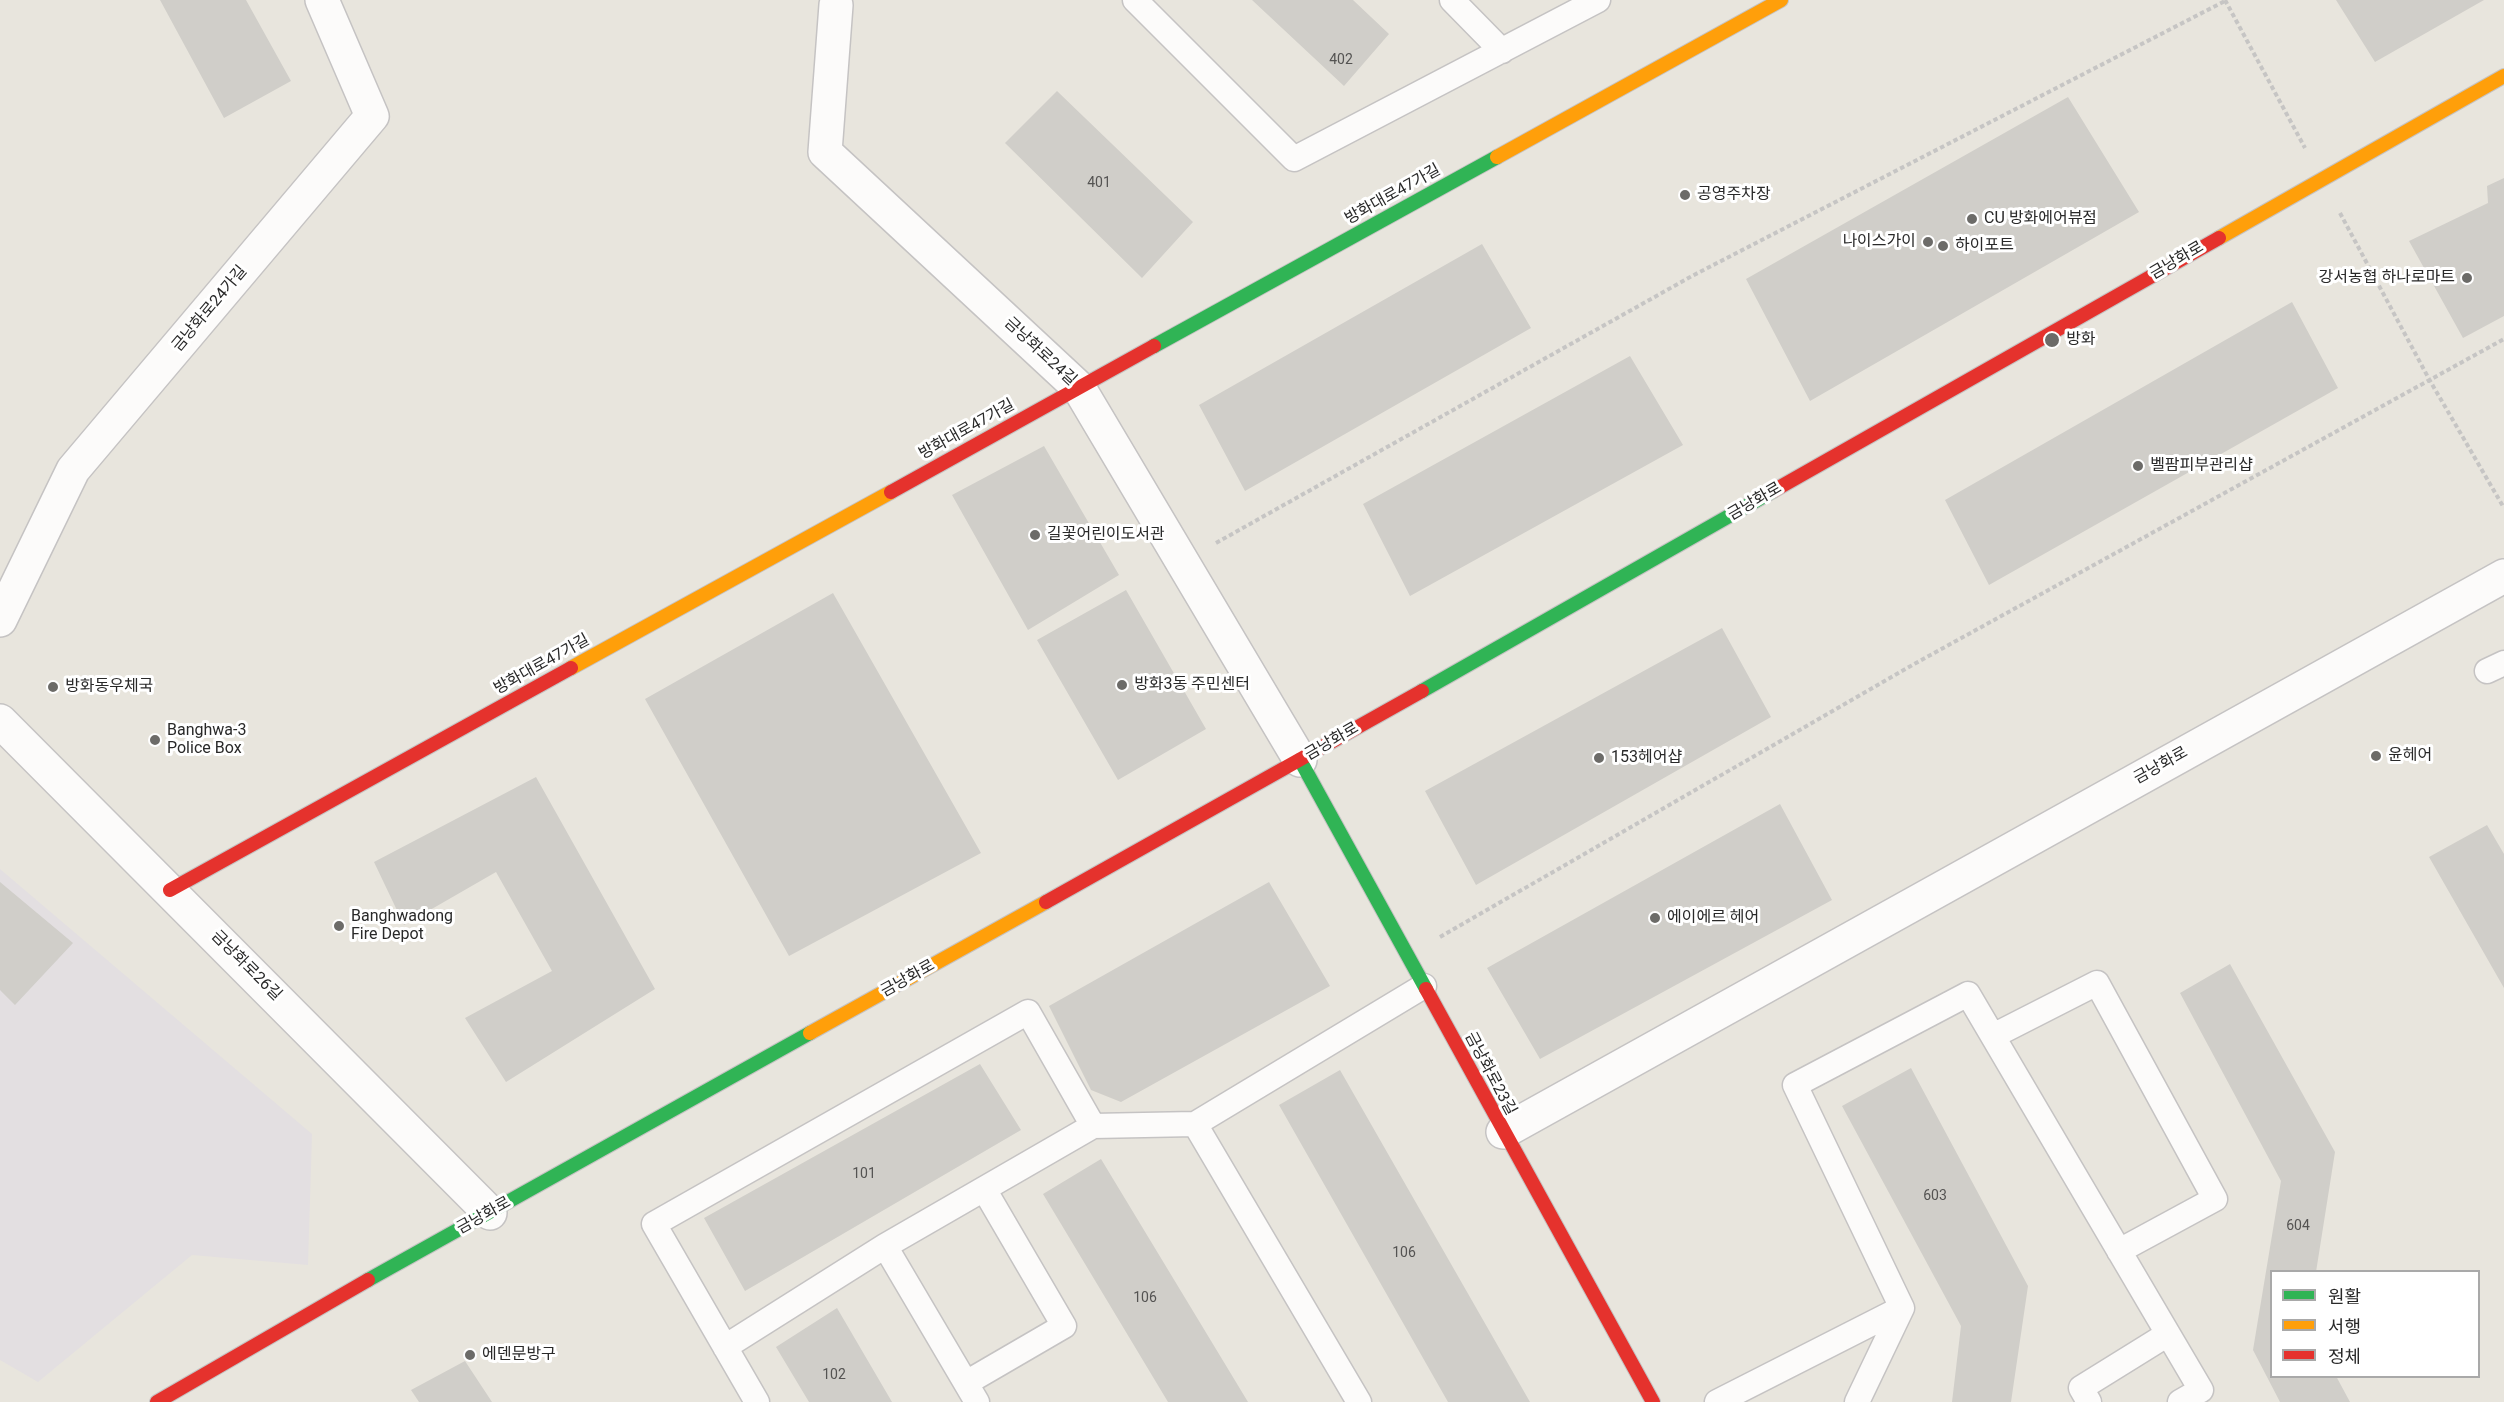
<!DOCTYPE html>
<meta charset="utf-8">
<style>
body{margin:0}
#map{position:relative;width:2504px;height:1402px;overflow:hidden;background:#e8e5dd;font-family:Roboto,"Noto Sans KR",sans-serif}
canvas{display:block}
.legend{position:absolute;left:2270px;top:1270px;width:210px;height:108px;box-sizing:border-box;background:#fff;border:2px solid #a9a9a9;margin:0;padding:8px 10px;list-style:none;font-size:18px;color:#292929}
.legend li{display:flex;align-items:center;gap:12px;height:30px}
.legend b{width:30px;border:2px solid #a9a9a9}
</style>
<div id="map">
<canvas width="2504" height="1402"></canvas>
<ul class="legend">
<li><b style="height:8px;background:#30b455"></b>원활</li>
<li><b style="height:8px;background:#ff9f0a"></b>서행</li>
<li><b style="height:8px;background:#e5322d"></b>정체</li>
</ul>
</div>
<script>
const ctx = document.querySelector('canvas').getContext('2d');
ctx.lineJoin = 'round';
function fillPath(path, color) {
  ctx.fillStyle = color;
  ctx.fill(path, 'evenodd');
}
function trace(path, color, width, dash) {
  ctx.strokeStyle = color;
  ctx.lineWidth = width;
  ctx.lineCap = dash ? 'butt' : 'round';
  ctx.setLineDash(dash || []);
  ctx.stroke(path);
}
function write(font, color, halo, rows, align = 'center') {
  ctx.font = font + ' Roboto,"Noto Sans KR",sans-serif';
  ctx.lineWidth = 6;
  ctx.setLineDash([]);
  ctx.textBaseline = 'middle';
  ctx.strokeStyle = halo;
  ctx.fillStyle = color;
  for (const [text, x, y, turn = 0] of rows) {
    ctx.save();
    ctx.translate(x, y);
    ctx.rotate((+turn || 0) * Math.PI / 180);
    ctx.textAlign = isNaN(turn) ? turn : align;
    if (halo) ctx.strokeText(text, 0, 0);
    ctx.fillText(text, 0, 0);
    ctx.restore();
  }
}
const industrial = new Path2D(`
 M 0,869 L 312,1134 L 308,1265 L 192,1255 L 38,1382 L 0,1360 Z`);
const building = new Path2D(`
 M 160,0 L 246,0 L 291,81 L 224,118 Z
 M 1252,0 L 1353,0 L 1389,34 L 1344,86 Z
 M 2336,0 L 2484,0 L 2375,62 Z
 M 1057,91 L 1193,222 L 1142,278 L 1005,143 Z
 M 2068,97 L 2139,212 L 1810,401 L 1746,279 Z
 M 2504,178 L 2504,316 L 2463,338 L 2409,241 L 2488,203 L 2487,186 Z
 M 1482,244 L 1531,328 L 1245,491 L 1199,405 Z
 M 2292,302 L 2338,388 L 1989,585 L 1945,500 Z
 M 1630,356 L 1683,445 L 1410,596 L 1363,504 Z
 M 1044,446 L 1119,575 L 1028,630 L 952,495 Z
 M 1126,590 L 1206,729 L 1118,780 L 1037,640 Z
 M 833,593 L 981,853 L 789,956 L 645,699 Z
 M 1722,628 L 1771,717 L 1476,885 L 1425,791 Z
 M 536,777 L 655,989 L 506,1082 L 465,1018 L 552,971 L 496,872 L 404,925 L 374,862 Z
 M 1780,804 L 1832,900 L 1540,1059 L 1487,968 Z
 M 2487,825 L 2504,854 L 2504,988 L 2429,857 Z
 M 0,882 L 73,943 L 15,1005 L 0,990 Z
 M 1269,882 L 1330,986 L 1121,1102 L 1091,1090 L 1049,1006 Z
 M 2230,964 L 2335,1152 L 2316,1272 L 2272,1272 L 2272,1376 L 2336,1376 L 2350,1402 L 2280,1402 L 2253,1350 L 2281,1181 L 2180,993 Z
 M 980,1064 L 1021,1130 L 745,1291 L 704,1218 Z
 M 1911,1068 L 2028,1286 L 2011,1402 L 1952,1402 L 1961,1326 L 1842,1106 Z
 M 1340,1070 L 1530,1402 L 1448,1402 L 1279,1105 Z
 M 1101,1159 L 1248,1402 L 1168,1402 L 1043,1194 Z
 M 837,1308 L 892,1402 L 809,1402 L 776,1347 Z
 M 465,1361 L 492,1402 L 419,1402 L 411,1390 Z`);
const path = new Path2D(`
 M 2225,0 L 2305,148
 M 2340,213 L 2429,379 L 2504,508
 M 1216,543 L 1692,276 L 2227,0
 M 1440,937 L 1916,663 L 2504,339`);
const lane = new Path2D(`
 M 1135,0 L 1294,159 L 1598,0
 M 1452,0 L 1502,51
 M 2487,671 L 2504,663
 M 1993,1036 L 2097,983 L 2215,1199 L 2119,1251
 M 885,1246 L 977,1402
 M 725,1347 L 885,1246 L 1093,1126
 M 966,1383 L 1064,1326 L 984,1189
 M 757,1402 L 654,1224 L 1028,1012 L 1093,1126 L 1195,1124
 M 1359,1402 L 1195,1124 L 1424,986
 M 1717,1402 L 1902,1308
 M 1857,1402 L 1902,1308 L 1795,1085 L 1968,994 L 2201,1390 L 2180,1402
 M 2089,1402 L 2081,1388 L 2168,1334`);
const street = new Path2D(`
 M 836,5 L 825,152 L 1079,388 L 1300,760
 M 0,620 L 73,470 L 372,116 L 322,0
 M 0,721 L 490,1213
 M 1503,1132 L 2504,576`);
const fast = new Path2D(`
 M 1154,346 L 1497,157
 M 1422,691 L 1773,491
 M 1300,760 L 1426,989
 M 368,1280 L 810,1033`);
const slow = new Path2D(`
 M 1497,157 L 1781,0
 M 2219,238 L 2504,76
 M 571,668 L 891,492
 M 810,1033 L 1046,902`);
const jam = new Path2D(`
 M 1773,491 L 2219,238
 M 891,492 L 1154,346
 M 170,890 L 571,668
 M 1046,902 L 1422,691
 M 1426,989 L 1653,1402
 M 157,1402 L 368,1280`);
const markers = [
 [1685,195,6,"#6c6b68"],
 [1972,219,6,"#6c6b68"],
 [1928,242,6,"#6c6b68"],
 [1943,246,6,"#6c6b68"],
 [2467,278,6,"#6c6b68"],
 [2052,340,8,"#6c6b68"],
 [2138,466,6,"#6c6b68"],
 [1035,535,6,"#6c6b68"],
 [1122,685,6,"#6c6b68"],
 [53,687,6,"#6c6b68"],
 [155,740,6,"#6c6b68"],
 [2376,756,6,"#6c6b68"],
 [1599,758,6,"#6c6b68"],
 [1655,918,6,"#6c6b68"],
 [339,926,6,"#6c6b68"],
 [470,1355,6,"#6c6b68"]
];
const numberNames = [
 ["402",1341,60],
 ["401",1099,183],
 ["101",864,1174],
 ["603",1935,1196],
 ["604",2298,1226],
 ["106",1404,1253],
 ["106",1145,1298],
 ["102",834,1375]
];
const streetNames = [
 ["방화대로47가길",1393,195,-29],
 ["금낭화로",2177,261,-30],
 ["금낭화로24가길",210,309,-50],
 ["금낭화로24길",1040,352,43],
 ["방화대로47가길",967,430,-29],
 ["금낭화로",1755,502,-30],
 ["방화대로47가길",542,665,-29],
 ["금낭화로",1332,742,-30],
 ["금낭화로",2161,766,-29],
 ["금낭화로26길",246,966,45],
 ["금낭화로",908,979,-29],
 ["금낭화로23길",1490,1074,62],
 ["금낭화로",484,1216,-29]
];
const poiNames = [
 ["공영주차장",1697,195],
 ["CU 방화에어뷰점",1984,219],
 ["나이스가이",1916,242,"right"],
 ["하이포트",1955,246],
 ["강서농협 하나로마트",2455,278,"right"],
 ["방화",2066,340],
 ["벨팜피부관리샵",2150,466],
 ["길꽃어린이도서관",1047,535],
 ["방화3동 주민센터",1134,685],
 ["방화동우체국",65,687],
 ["Banghwa-3",167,731],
 ["Police Box",167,749],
 ["윤헤어",2388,756],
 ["153헤어샵",1611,758],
 ["Banghwadong",351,917],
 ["Fire Depot",351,935],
 ["에이에르 헤어",1667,918],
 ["에덴문방구",482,1355]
];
fillPath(industrial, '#e3dfe1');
fillPath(building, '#d0cec9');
trace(lane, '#c5c3c3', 27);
trace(street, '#c5c3c3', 36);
trace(fast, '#c5c3c3', 16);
trace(slow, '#c5c3c3', 16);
trace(jam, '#c5c3c3', 16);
trace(path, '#c6c5c4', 4, [4.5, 3]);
trace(lane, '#fcfbfa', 24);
trace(street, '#fcfbfa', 33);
trace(fast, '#30b455', 14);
trace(slow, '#ff9f0a', 14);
trace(jam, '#e5322d', 14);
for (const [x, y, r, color] of markers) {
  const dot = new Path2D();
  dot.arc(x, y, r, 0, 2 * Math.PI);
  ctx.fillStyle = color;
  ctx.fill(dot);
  trace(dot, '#fff', 2);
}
write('14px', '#545352', null, numberNames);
write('16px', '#292929', '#fff', streetNames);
write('16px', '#292929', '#fff', poiNames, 'left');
</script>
